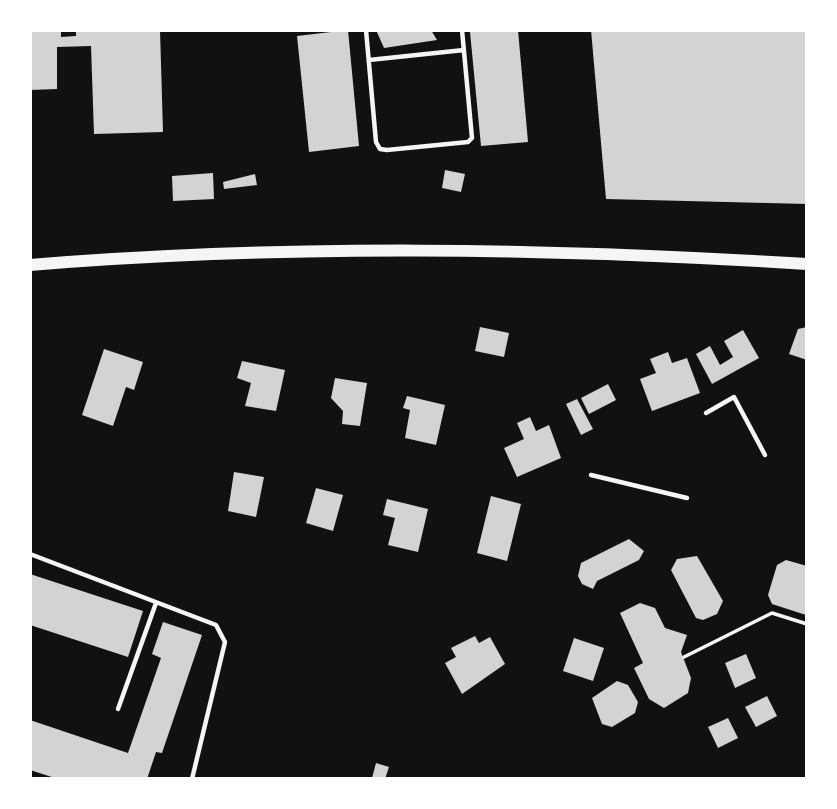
<!DOCTYPE html>
<style>
body{margin:0}
#map{position:relative;width:837px;height:809px;overflow:hidden;background:#111;font-family:"Public Sans",sans-serif}
canvas{display:block}
.frame{position:absolute;inset:0;border:32px solid #fff;pointer-events:none}
</style>
<div id="map">
<canvas width="837" height="809"></canvas>
<div class="frame"></div>
</div>
<script>
const ctx = document.querySelector('canvas').getContext('2d');
ctx.lineJoin = 'round';
function fillPath(path, color) {
  ctx.fillStyle = color;
  ctx.fill(path, 'evenodd');
}
function trace(path, color, width, dash) {
  ctx.strokeStyle = color;
  ctx.lineWidth = width;
  ctx.lineCap = dash ? 'butt' : 'round';
  ctx.setLineDash(dash || []);
  ctx.stroke(path);
}
const building = new Path2D(`
 M 30,30 L 61,30 L 61,37 L 76,36 L 76,30 L 160,30 L 163,132 L 94,134 L 91,46 L 57,47 L 57,89 L 30,90 Z
 M 348,30 L 359,146 L 309,152 L 297,36 Z
 M 376,30 L 431,30 L 437,40 L 384,48 Z
 M 518,30 L 528,142 L 481,146 L 470,32 Z
 M 591,30 L 807,30 L 807,204 L 606,199 Z
 M 445,170 L 465,174 L 461,192 L 442,188 Z
 M 213,173 L 214,199 L 173,201 L 172,176 Z
 M 255,174 L 257,185 L 224,189 L 223,182 Z
 M 480,327 L 509,333 L 504,357 L 475,351 Z
 M 807,327 L 807,360 L 789,354 L 798,329 Z
 M 743,330 L 759,358 L 712,384 L 696,354 L 710,346 L 720,365 L 733,357 L 724,341 Z
 M 104,349 L 143,362 L 134,390 L 126,387 L 113,426 L 82,415 Z
 M 668,352 L 672,363 L 687,358 L 700,393 L 652,411 L 640,379 L 656,373 L 650,359 Z
 M 242,361 L 285,370 L 276,411 L 245,406 L 251,383 L 237,378 Z
 M 335,378 L 367,383 L 360,426 L 342,424 L 343,411 L 331,398 Z
 M 608,384 L 616,400 L 589,414 L 581,398 Z
 M 407,396 L 445,405 L 436,445 L 405,438 L 410,410 L 403,408 Z
 M 577,399 L 593,429 L 581,435 L 566,404 Z
 M 530,417 L 536,431 L 549,425 L 561,458 L 517,477 L 504,448 L 524,439 L 517,423 Z
 M 234,472 L 264,477 L 256,517 L 228,511 Z
 M 316,488 L 343,495 L 333,531 L 306,523 Z
 M 491,496 L 521,504 L 507,561 L 477,553 Z
 M 387,499 L 428,509 L 418,552 L 388,545 L 395,518 L 383,515 Z
 M 629,539 L 644,551 L 639,560 L 597,581 L 593,589 L 582,584 L 578,576 L 581,563 Z
 M 697,556 L 723,601 L 717,614 L 703,620 L 696,618 L 671,570 L 677,559 Z
 M 786,560 L 807,566 L 806,615 L 772,604 L 768,595 L 777,565 Z
 M 30,574 L 143,611 L 128,657 L 30,625 Z
 M 640,603 L 655,608 L 665,628 L 687,635 L 681,652 L 691,678 L 688,693 L 664,708 L 649,699 L 634,668 L 643,663 L 620,613 Z
 M 163,622 L 202,635 L 162,753 L 156,752 L 147,779 L 58,779 L 30,770 L 30,720 L 128,753 L 161,658 L 152,654 Z
 M 475,636 L 479,643 L 490,637 L 505,664 L 462,694 L 445,663 L 456,657 L 451,648 Z
 M 574,638 L 604,648 L 593,681 L 563,671 Z
 M 746,654 L 756,678 L 735,688 L 725,663 Z
 M 617,681 L 628,685 L 638,702 L 635,713 L 612,727 L 602,724 L 592,698 Z
 M 767,696 L 777,716 L 756,727 L 745,707 Z
 M 728,718 L 738,738 L 718,748 L 708,727 Z
 M 376,763 L 389,767 L 385,779 L 372,778 Z`);
const path = new Path2D(`
 M 805,30 L 807,30
 M 684,657 L 772,613 L 807,624`);
const service = new Path2D(`
 M 366,30 L 376,142 L 380,149 L 387,150 L 468,142 L 472,138 L 462,30
 M 369,60 L 464,50
 M 706,413 L 734,397 L 765,455
 M 591,475 L 687,498
 M 30,554 L 216,625 L 225,642 L 192,779
 M 118,709 L 156,603`);
const secondary = new Path2D(`
 M 30,265 C 289,244 548,248 807,264`);
fillPath(building, '#d3d3d3');
trace(path, '#f5f5f5', 3.5);
trace(service, '#f5f5f5', 4.5);
trace(secondary, '#f5f5f5', 12);
</script>
